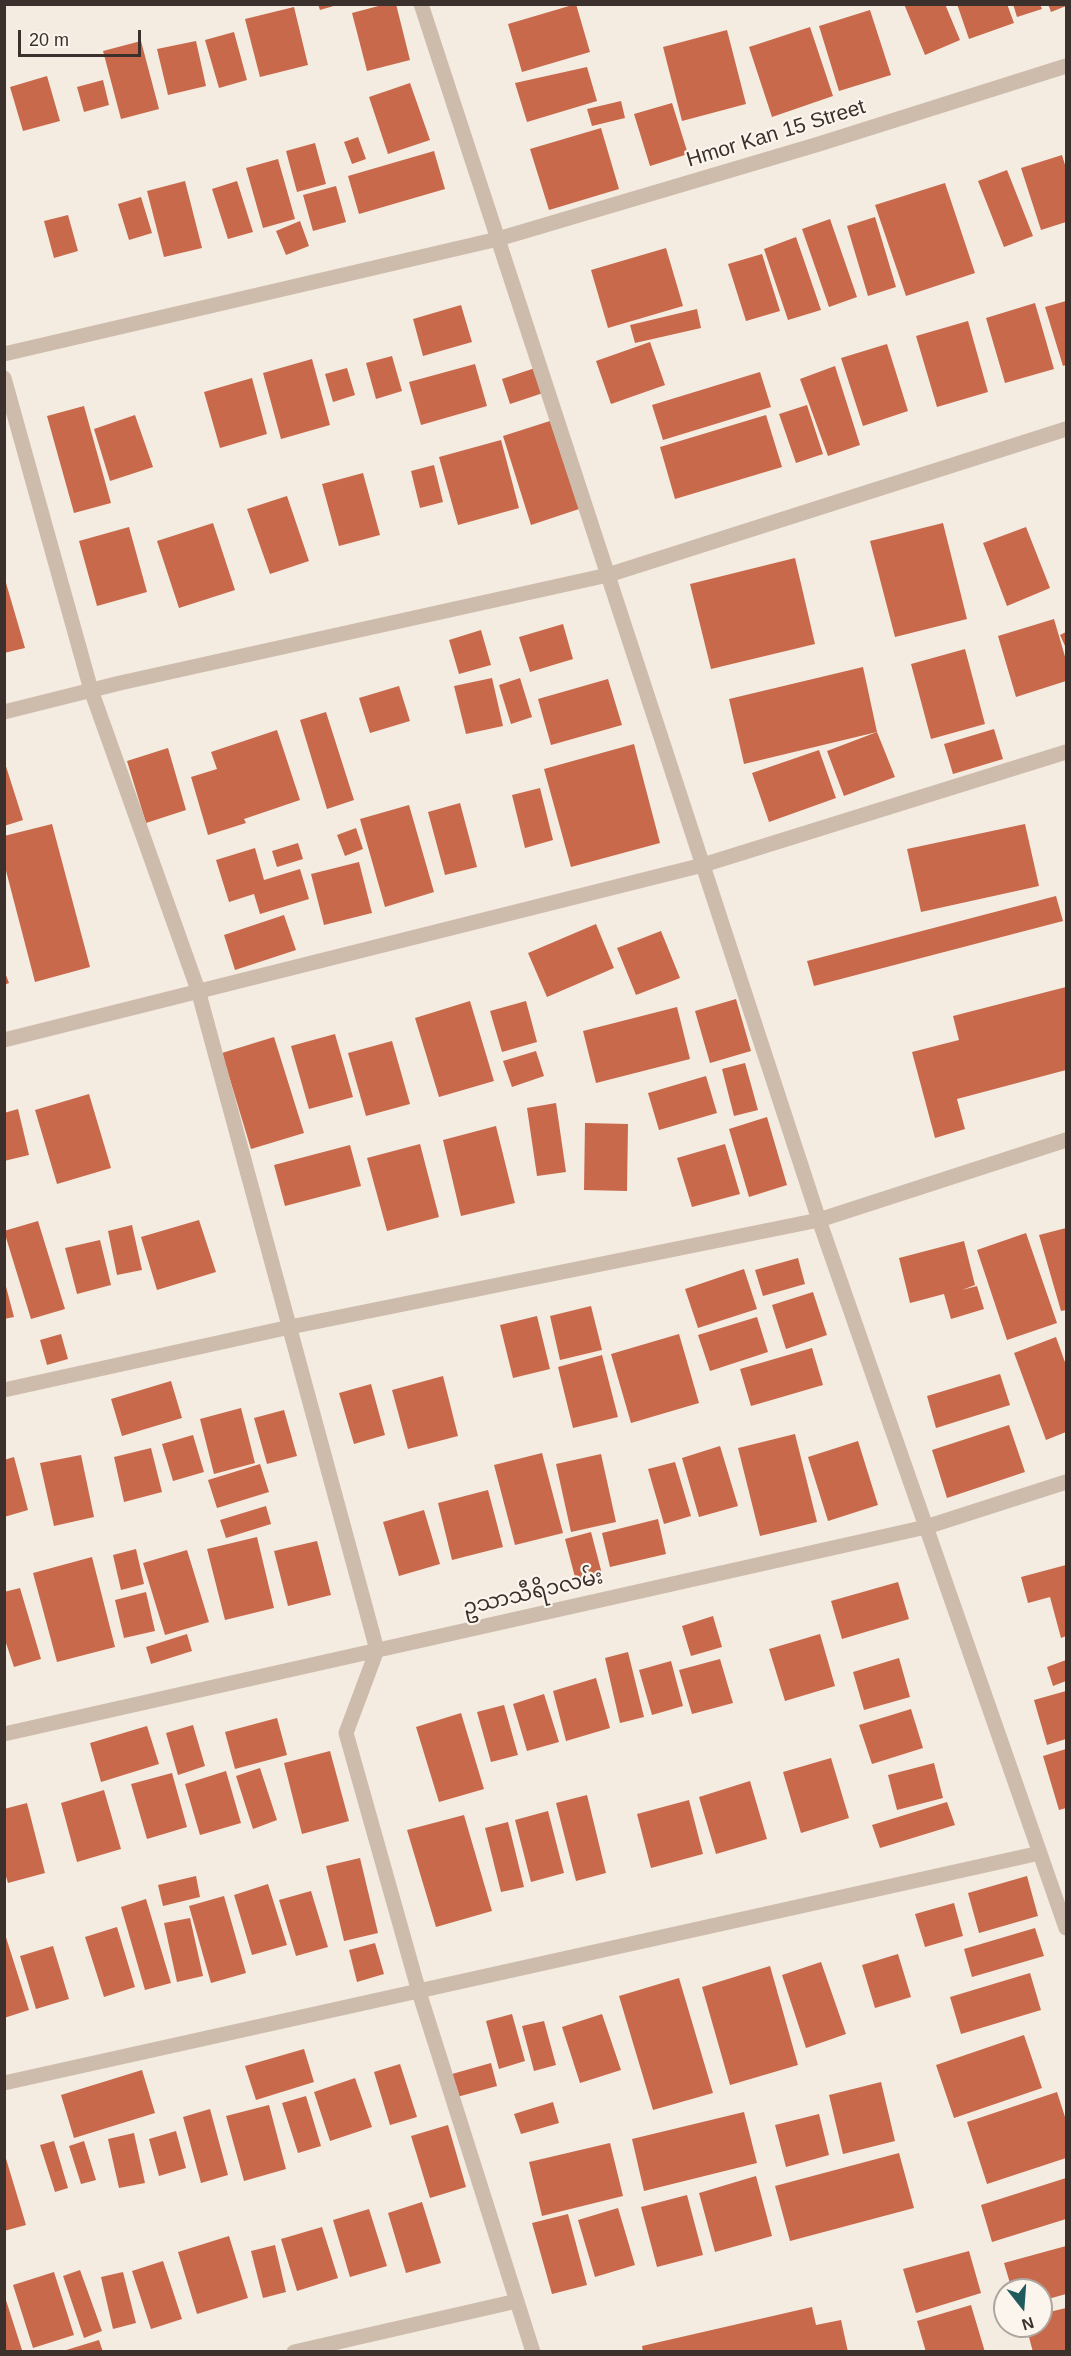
<!DOCTYPE html>
<meta charset="utf-8">
<style>
body{margin:0}
#map{position:relative;width:1071px;height:2356px;overflow:hidden;background:#f4ebe1;font-family:Helvetica,sans-serif}
canvas{display:block}
.frame{position:absolute;inset:0;border:6px solid #3b302b;pointer-events:none}
.north{position:absolute;left:993px;top:2278px;width:60px;height:60px;box-sizing:border-box;background:#fbf5ee;border:2px solid #aea6a0;border-radius:50%;rotate:163deg;font-size:16px;font-weight:700;line-height:24px;text-align:center;color:#3b302b}
.north::after{content:'';display:block;margin:auto;width:21px;height:27px;background:#1f5a5e;clip-path:polygon(50% 0,100% 100%,50% 72%,0 100%)}
.scale{position:absolute;left:18px;top:30px;width:123px;height:27px;box-sizing:border-box;border:3px solid #3b302b;border-top:0;padding-left:8px;font-size:18px;line-height:21px;white-space:nowrap;color:#3b302b;-webkit-text-stroke:4px #fbf5ee;paint-order:stroke}
</style>
<div id="map">
<canvas width="1071" height="2356"></canvas>
<div class="frame"></div>
<div class="north">N</div>
<div class="scale">20 m</div>
</div>
<script>
const ctx = document.querySelector('canvas').getContext('2d');
ctx.lineJoin = 'round';
function fillPath(path, color) {
  ctx.fillStyle = color;
  ctx.fill(path, 'evenodd');
}
function trace(path, color, width, dash) {
  ctx.strokeStyle = color;
  ctx.lineWidth = width;
  ctx.lineCap = dash ? 'butt' : 'round';
  ctx.setLineDash(dash || []);
  ctx.stroke(path);
}
function write(font, color, halo, rows, align = 'center') {
  ctx.font = font + ' Helvetica,"Noto Sans Myanmar",sans-serif';
  ctx.lineWidth = 4.5;
  ctx.setLineDash([]);
  ctx.textBaseline = 'middle';
  ctx.strokeStyle = halo;
  ctx.fillStyle = color;
  for (const [text, x, y, turn = 0] of rows) {
    ctx.save();
    ctx.translate(x, y);
    ctx.rotate((+turn || 0) * Math.PI / 180);
    ctx.textAlign = isNaN(turn) ? turn : align;
    if (halo) ctx.strokeText(text, 0, 0);
    ctx.fillText(text, 0, 0);
    ctx.restore();
  }
}
const building = new Path2D(`
 M 318,4 L 337,4 L 337,5 L 320,10 Z
 M 386,4 L 396,4 L 410,60 L 367,71 L 352,13 Z
 M 576,4 L 590,52 L 522,72 L 508,24 Z
 M 904,4 L 945,4 L 960,40 L 925,55 Z
 M 957,4 L 1007,4 L 1014,23 L 969,39 Z
 M 1013,4 L 1040,4 L 1042,9 L 1017,17 Z
 M 1048,4 L 1066,4 L 1066,6 L 1051,12 Z
 M 294,7 L 308,65 L 260,77 L 245,19 Z
 M 870,10 L 891,75 L 839,91 L 819,26 Z
 M 810,27 L 833,96 L 772,117 L 749,47 Z
 M 727,30 L 746,104 L 682,121 L 663,47 Z
 M 234,32 L 247,80 L 219,88 L 205,40 Z
 M 141,41 L 159,109 L 121,119 L 103,51 Z
 M 196,41 L 206,86 L 168,95 L 157,49 Z
 M 587,67 L 597,101 L 527,122 L 515,83 Z
 M 47,76 L 60,121 L 23,131 L 10,87 Z
 M 103,80 L 109,105 L 84,112 L 77,87 Z
 M 410,83 L 430,140 L 388,154 L 369,97 Z
 M 621,101 L 625,118 L 592,126 L 587,109 Z
 M 672,103 L 688,154 L 650,166 L 634,114 Z
 M 601,128 L 619,189 L 549,210 L 530,149 Z
 M 358,137 L 366,159 L 352,164 L 344,142 Z
 M 315,143 L 326,184 L 297,192 L 286,151 Z
 M 434,151 L 445,189 L 359,214 L 348,176 Z
 M 1062,155 L 1066,168 L 1066,222 L 1041,230 L 1021,168 Z
 M 278,159 L 295,219 L 263,228 L 246,168 Z
 M 1007,170 L 1033,236 L 1004,247 L 978,181 Z
 M 185,181 L 202,248 L 164,257 L 147,191 Z
 M 237,181 L 253,232 L 228,239 L 212,189 Z
 M 945,183 L 975,273 L 906,296 L 875,205 Z
 M 336,186 L 346,222 L 313,231 L 303,195 Z
 M 141,197 L 152,233 L 129,240 L 118,204 Z
 M 68,215 L 78,251 L 54,258 L 44,221 Z
 M 875,217 L 896,287 L 868,296 L 847,226 Z
 M 830,219 L 857,297 L 829,307 L 802,229 Z
 M 300,221 L 309,246 L 286,255 L 276,231 Z
 M 796,237 L 821,310 L 788,320 L 764,249 Z
 M 666,248 L 683,306 L 608,328 L 591,270 Z
 M 762,254 L 780,311 L 746,321 L 728,264 Z
 M 1066,301 L 1066,365 L 1063,366 L 1045,307 Z
 M 1035,303 L 1054,369 L 1005,383 L 986,318 Z
 M 461,305 L 472,342 L 423,356 L 413,319 Z
 M 697,309 L 701,328 L 635,343 L 630,325 Z
 M 968,321 L 988,392 L 937,407 L 916,336 Z
 M 650,342 L 665,385 L 611,404 L 596,361 Z
 M 887,344 L 908,411 L 863,426 L 841,358 Z
 M 392,356 L 402,391 L 376,399 L 366,363 Z
 M 312,359 L 330,425 L 281,439 L 263,373 Z
 M 475,364 L 487,406 L 421,425 L 409,382 Z
 M 835,366 L 860,445 L 828,456 L 800,379 Z
 M 538,367 L 546,392 L 510,404 L 502,379 Z
 M 347,368 L 355,395 L 333,402 L 325,374 Z
 M 760,372 L 771,407 L 663,440 L 652,405 Z
 M 252,378 L 267,434 L 220,448 L 204,392 Z
 M 807,405 L 823,454 L 796,463 L 779,414 Z
 M 84,406 L 111,503 L 74,513 L 47,416 Z
 M 135,415 L 153,467 L 110,481 L 94,429 Z
 M 766,415 L 782,467 L 675,499 L 660,447 Z
 M 550,421 L 579,509 L 531,525 L 503,436 Z
 M 501,440 L 519,508 L 458,525 L 439,457 Z
 M 434,465 L 443,502 L 420,508 L 411,471 Z
 M 363,473 L 380,535 L 339,546 L 322,484 Z
 M 287,496 L 309,561 L 270,574 L 247,509 Z
 M 213,523 L 235,590 L 179,608 L 157,541 Z
 M 943,523 L 967,619 L 895,637 L 870,541 Z
 M 129,527 L 147,592 L 97,606 L 79,541 Z
 M 1026,527 L 1050,588 L 1007,606 L 983,543 Z
 M 795,558 L 815,644 L 711,669 L 690,584 Z
 M 4,576 L 25,648 L 4,653 Z
 M 1054,619 L 1066,660 L 1066,681 L 1016,697 L 998,636 Z
 M 563,624 L 573,659 L 530,672 L 519,637 Z
 M 481,630 L 491,665 L 459,674 L 449,640 Z
 M 1066,632 L 1066,648 L 1060,635 Z
 M 965,649 L 985,724 L 931,739 L 911,664 Z
 M 863,667 L 877,732 L 895,777 L 844,796 L 827,751 L 877,732 L 744,764 L 729,699 Z
 M 492,678 L 503,726 L 466,734 L 454,686 Z
 M 520,678 L 532,717 L 511,724 L 499,685 Z
 M 608,679 L 622,725 L 551,745 L 538,699 Z
 M 399,686 L 410,721 L 370,733 L 359,698 Z
 M 326,712 L 354,800 L 327,809 L 300,720 Z
 M 994,729 L 1003,759 L 953,774 L 944,744 Z
 M 277,730 L 300,800 L 244,819 L 246,823 L 208,835 L 191,777 L 217,769 L 211,752 Z
 M 634,744 L 660,843 L 571,867 L 544,769 Z
 M 168,748 L 186,810 L 146,823 L 127,761 Z
 M 819,750 L 836,798 L 769,822 L 752,773 Z
 M 4,760 L 23,820 L 4,826 Z
 M 540,788 L 553,840 L 525,848 L 512,795 Z
 M 460,803 L 477,867 L 445,875 L 428,812 Z
 M 409,805 L 434,892 L 385,907 L 360,819 Z
 M 52,824 L 90,967 L 35,982 L 4,863 L 4,836 Z
 M 1025,824 L 1039,886 L 921,912 L 907,849 Z
 M 356,828 L 363,849 L 345,856 L 337,835 Z
 M 298,843 L 303,859 L 277,867 L 272,851 Z
 M 255,848 L 264,880 L 300,869 L 309,899 L 260,914 L 254,894 L 229,902 L 216,860 Z
 M 359,862 L 372,913 L 324,925 L 311,874 Z
 M 1056,896 L 1063,921 L 814,986 L 807,961 Z
 M 284,915 L 296,950 L 235,970 L 224,935 Z
 M 596,924 L 614,968 L 547,997 L 528,953 Z
 M 661,931 L 680,978 L 636,995 L 617,948 Z
 M 4,970 L 9,983 L 4,985 Z
 M 1066,987 L 1066,1070 L 957,1099 L 965,1129 L 935,1138 L 912,1052 L 959,1040 L 953,1016 Z
 M 736,999 L 751,1051 L 710,1063 L 695,1011 Z
 M 470,1001 L 494,1081 L 439,1097 L 415,1018 Z
 M 526,1001 L 537,1042 L 502,1052 L 490,1011 Z
 M 677,1007 L 690,1059 L 596,1083 L 583,1031 Z
 M 335,1034 L 353,1097 L 309,1109 L 291,1046 Z
 M 274,1037 L 304,1133 L 251,1149 L 222,1053 Z
 M 392,1041 L 410,1104 L 366,1116 L 348,1053 Z
 M 536,1051 L 544,1076 L 512,1087 L 503,1061 Z
 M 745,1063 L 758,1110 L 734,1116 L 722,1069 Z
 M 706,1076 L 717,1113 L 659,1130 L 648,1093 Z
 M 89,1094 L 111,1168 L 57,1184 L 35,1110 Z
 M 556,1103 L 566,1172 L 537,1176 L 527,1108 Z
 M 18,1109 L 29,1155 L 4,1161 L 4,1113 Z
 M 767,1117 L 787,1185 L 749,1197 L 729,1129 Z
 M 585,1123 L 628,1124 L 627,1191 L 584,1190 Z
 M 496,1126 L 515,1203 L 461,1216 L 443,1140 Z
 M 420,1144 L 439,1217 L 387,1231 L 367,1158 Z
 M 725,1144 L 740,1194 L 692,1207 L 677,1158 Z
 M 350,1145 L 361,1186 L 285,1206 L 274,1165 Z
 M 199,1220 L 216,1272 L 157,1290 L 141,1237 Z
 M 38,1221 L 65,1309 L 31,1319 L 4,1231 Z
 M 132,1225 L 142,1270 L 117,1275 L 108,1231 Z
 M 1066,1228 L 1066,1310 L 1061,1311 L 1039,1235 Z
 M 1026,1233 L 1057,1323 L 1007,1340 L 977,1250 Z
 M 100,1240 L 111,1285 L 77,1294 L 65,1248 Z
 M 964,1241 L 975,1285 L 962,1290 L 977,1286 L 984,1309 L 951,1319 L 944,1294 L 910,1303 L 899,1258 Z
 M 798,1258 L 805,1284 L 763,1296 L 755,1270 Z
 M 744,1269 L 757,1309 L 698,1328 L 685,1289 Z
 M 4,1279 L 14,1317 L 4,1319 Z
 M 813,1292 L 827,1335 L 786,1349 L 772,1305 Z
 M 591,1306 L 602,1350 L 560,1360 L 550,1316 Z
 M 537,1316 L 550,1369 L 513,1378 L 500,1325 Z
 M 757,1317 L 768,1352 L 710,1371 L 698,1335 Z
 M 61,1334 L 68,1359 L 47,1365 L 40,1340 Z
 M 679,1334 L 699,1403 L 631,1423 L 611,1354 Z
 M 1056,1337 L 1066,1365 L 1066,1432 L 1046,1440 L 1014,1353 Z
 M 812,1348 L 823,1385 L 751,1406 L 740,1369 Z
 M 602,1355 L 618,1417 L 573,1428 L 558,1367 Z
 M 1000,1374 L 1010,1405 L 936,1428 L 927,1396 Z
 M 443,1376 L 458,1436 L 408,1449 L 392,1390 Z
 M 171,1381 L 182,1418 L 122,1436 L 111,1399 Z
 M 371,1384 L 385,1435 L 354,1444 L 339,1393 Z
 M 241,1408 L 255,1463 L 214,1474 L 200,1419 Z
 M 284,1410 L 297,1456 L 267,1464 L 254,1418 Z
 M 1009,1425 L 1025,1472 L 947,1498 L 932,1450 Z
 M 795,1434 L 817,1522 L 760,1536 L 738,1448 Z
 M 193,1435 L 204,1472 L 173,1481 L 162,1444 Z
 M 858,1441 L 878,1505 L 828,1521 L 808,1457 Z
 M 720,1446 L 738,1506 L 699,1517 L 682,1458 Z
 M 151,1448 L 162,1492 L 124,1502 L 114,1457 Z
 M 542,1453 L 563,1533 L 515,1545 L 494,1465 Z
 M 601,1454 L 616,1522 L 571,1532 L 556,1464 Z
 M 81,1455 L 94,1517 L 54,1526 L 40,1463 Z
 M 14,1457 L 28,1510 L 4,1517 L 4,1460 Z
 M 675,1462 L 691,1516 L 664,1524 L 648,1469 Z
 M 260,1464 L 269,1492 L 217,1508 L 208,1480 Z
 M 488,1490 L 503,1547 L 452,1560 L 438,1503 Z
 M 266,1506 L 271,1524 L 226,1538 L 220,1520 Z
 M 424,1510 L 440,1564 L 399,1576 L 383,1522 Z
 M 658,1519 L 666,1554 L 610,1567 L 602,1533 Z
 M 591,1532 L 602,1574 L 576,1581 L 565,1539 Z
 M 257,1537 L 274,1608 L 225,1620 L 207,1549 Z
 M 317,1541 L 331,1595 L 288,1606 L 274,1551 Z
 M 136,1549 L 144,1584 L 121,1590 L 113,1555 Z
 M 187,1550 L 209,1622 L 165,1635 L 143,1563 Z
 M 92,1557 L 115,1647 L 57,1662 L 33,1573 Z
 M 1066,1565 L 1066,1636 L 1061,1638 L 1050,1597 L 1028,1603 L 1021,1577 Z
 M 898,1582 L 909,1619 L 842,1639 L 831,1601 Z
 M 20,1588 L 41,1659 L 14,1667 L 4,1637 L 4,1592 Z
 M 146,1592 L 155,1631 L 124,1638 L 115,1600 Z
 M 713,1616 L 722,1647 L 691,1656 L 682,1626 Z
 M 187,1634 L 192,1651 L 151,1664 L 146,1647 Z
 M 820,1634 L 835,1686 L 785,1701 L 769,1649 Z
 M 628,1652 L 644,1717 L 620,1723 L 605,1658 Z
 M 899,1658 L 910,1697 L 864,1710 L 853,1672 Z
 M 720,1659 L 733,1703 L 692,1714 L 679,1670 Z
 M 1066,1660 L 1066,1681 L 1053,1686 L 1047,1667 Z
 M 671,1661 L 683,1706 L 652,1715 L 639,1670 Z
 M 596,1678 L 610,1728 L 566,1741 L 553,1691 Z
 M 1066,1691 L 1066,1739 L 1047,1745 L 1034,1700 Z
 M 544,1694 L 559,1742 L 527,1751 L 513,1704 Z
 M 504,1705 L 518,1755 L 491,1762 L 477,1712 Z
 M 911,1709 L 923,1748 L 872,1764 L 859,1725 Z
 M 461,1713 L 484,1789 L 439,1802 L 416,1727 Z
 M 277,1718 L 287,1755 L 235,1769 L 225,1732 Z
 M 193,1725 L 205,1766 L 178,1775 L 166,1733 Z
 M 147,1726 L 159,1764 L 101,1782 L 90,1743 Z
 M 1066,1749 L 1066,1808 L 1059,1810 L 1043,1756 Z
 M 330,1751 L 349,1821 L 302,1834 L 284,1763 Z
 M 831,1758 L 849,1818 L 801,1833 L 783,1772 Z
 M 934,1763 L 943,1798 L 897,1810 L 888,1775 Z
 M 260,1768 L 277,1820 L 253,1829 L 236,1776 Z
 M 226,1771 L 241,1823 L 200,1835 L 185,1784 Z
 M 172,1773 L 187,1827 L 147,1839 L 131,1784 Z
 M 750,1781 L 767,1839 L 716,1854 L 699,1797 Z
 M 104,1790 L 121,1849 L 77,1862 L 61,1803 Z
 M 587,1795 L 606,1873 L 576,1881 L 556,1803 Z
 M 689,1800 L 703,1854 L 651,1868 L 637,1814 Z
 M 947,1802 L 955,1825 L 880,1848 L 872,1825 Z
 M 27,1803 L 45,1873 L 8,1883 L 4,1870 L 4,1809 Z
 M 548,1811 L 564,1873 L 531,1882 L 515,1820 Z
 M 464,1815 L 492,1911 L 436,1927 L 407,1830 Z
 M 508,1822 L 524,1887 L 501,1892 L 485,1828 Z
 M 360,1858 L 378,1933 L 344,1941 L 326,1866 Z
 M 196,1876 L 200,1897 L 163,1906 L 158,1885 Z
 M 1027,1876 L 1038,1916 L 979,1933 L 968,1893 Z
 M 268,1884 L 287,1945 L 252,1955 L 234,1895 Z
 M 311,1891 L 328,1947 L 296,1956 L 279,1900 Z
 M 224,1896 L 246,1973 L 211,1983 L 189,1906 Z
 M 146,1899 L 171,1983 L 145,1990 L 121,1907 Z
 M 954,1903 L 963,1936 L 925,1947 L 915,1914 Z
 M 190,1918 L 203,1976 L 177,1982 L 164,1923 Z
 M 117,1927 L 135,1987 L 104,1997 L 85,1937 Z
 M 1035,1928 L 1044,1956 L 972,1977 L 964,1949 Z
 M 4,1931 L 29,2010 L 4,2018 Z
 M 375,1943 L 384,1974 L 357,1982 L 349,1950 Z
 M 53,1946 L 69,1999 L 36,2009 L 20,1956 Z
 M 898,1954 L 911,1997 L 875,2008 L 862,1965 Z
 M 821,1962 L 846,2034 L 806,2048 L 782,1975 Z
 M 770,1966 L 798,2065 L 730,2085 L 702,1987 Z
 M 1030,1973 L 1041,2010 L 961,2034 L 950,1997 Z
 M 679,1978 L 713,2093 L 653,2110 L 619,1996 Z
 M 512,2014 L 525,2061 L 499,2069 L 486,2021 Z
 M 602,2014 L 621,2070 L 580,2083 L 562,2027 Z
 M 544,2021 L 556,2065 L 534,2071 L 522,2026 Z
 M 1024,2035 L 1042,2088 L 954,2118 L 936,2065 Z
 M 304,2049 L 314,2082 L 256,2100 L 245,2066 Z
 M 491,2063 L 497,2086 L 457,2097 L 452,2074 Z
 M 400,2064 L 417,2117 L 390,2125 L 374,2072 Z
 M 142,2070 L 155,2113 L 74,2138 L 61,2095 Z
 M 355,2078 L 372,2127 L 330,2141 L 314,2092 Z
 M 881,2082 L 895,2141 L 843,2154 L 829,2095 Z
 M 1057,2092 L 1066,2120 L 1066,2158 L 987,2184 L 967,2122 Z
 M 306,2096 L 321,2146 L 298,2153 L 282,2103 Z
 M 553,2102 L 559,2123 L 521,2134 L 514,2114 Z
 M 269,2105 L 286,2169 L 244,2181 L 226,2116 Z
 M 210,2109 L 228,2175 L 201,2183 L 183,2117 Z
 M 744,2112 L 757,2163 L 644,2191 L 632,2139 Z
 M 819,2114 L 829,2155 L 786,2167 L 775,2125 Z
 M 448,2125 L 466,2187 L 430,2198 L 411,2136 Z
 M 176,2131 L 186,2168 L 159,2176 L 149,2139 Z
 M 134,2133 L 145,2183 L 119,2188 L 108,2139 Z
 M 54,2141 L 68,2188 L 55,2192 L 40,2145 Z
 M 84,2141 L 96,2180 L 81,2184 L 69,2146 Z
 M 610,2143 L 623,2196 L 542,2216 L 529,2162 Z
 M 4,2152 L 26,2225 L 4,2231 Z
 M 899,2153 L 914,2208 L 790,2241 L 775,2186 Z
 M 756,2176 L 772,2236 L 715,2252 L 699,2193 Z
 M 1066,2178 L 1066,2219 L 992,2242 L 981,2205 Z
 M 687,2195 L 703,2255 L 657,2267 L 641,2207 Z
 M 422,2202 L 441,2263 L 406,2273 L 388,2213 Z
 M 618,2208 L 635,2265 L 595,2277 L 578,2220 Z
 M 369,2209 L 387,2266 L 350,2277 L 333,2220 Z
 M 568,2214 L 587,2285 L 552,2294 L 532,2223 Z
 M 322,2227 L 338,2278 L 297,2291 L 281,2239 Z
 M 229,2236 L 248,2298 L 197,2314 L 178,2252 Z
 M 275,2245 L 286,2292 L 263,2298 L 251,2251 Z
 M 1066,2246 L 1066,2294 L 1041,2301 L 1041,2290 L 1012,2290 L 1004,2263 Z
 M 969,2251 L 981,2293 L 916,2313 L 903,2269 Z
 M 163,2261 L 182,2319 L 151,2329 L 132,2271 Z
 M 80,2270 L 102,2331 L 84,2338 L 63,2276 Z
 M 54,2272 L 74,2335 L 33,2348 L 13,2285 Z
 M 123,2272 L 136,2323 L 113,2329 L 101,2277 Z
 M 4,2294 L 22,2350 L 15,2352 L 4,2352 Z
 M 971,2305 L 985,2352 L 926,2352 L 917,2321 Z
 M 812,2307 L 816,2325 L 841,2320 L 848,2352 L 643,2352 L 642,2346 Z
 M 1066,2308 L 1066,2350 L 1033,2352 L 1026,2326 L 1041,2326 L 1041,2314 Z
 M 99,2340 L 103,2352 L 63,2352 L 63,2351 Z`);
const street = new Path2D(`
 M 421,4 L 819,1220 L 1066,1928
 M 4,354 L 498,239 L 819,144 L 1066,66
 M 4,378 L 91,690 L 198,990 L 377,1650 L 346,1733 L 419,1992 L 533,2352
 M 4,712 L 120,683 L 608,575 L 1066,429
 M 4,1040 L 703,865 L 1066,752
 M 4,1390 L 290,1327 L 819,1220 L 1066,1140
 M 4,1734 L 926,1527 L 1066,1482
 M 4,2083 L 1040,1853
 M 294,2352 L 517,2301`);
const streetNames = [
 ["Hmor Kan 15 Street",776,134,-17],
 ["ဥသာသီရိ၁လမ်း",533,1593,-13]
];
fillPath(building, '#c8694b');
trace(street, '#cdbbac', 15);
write('21px', '#3b302b', '#fbf5ee', streetNames);
</script>
